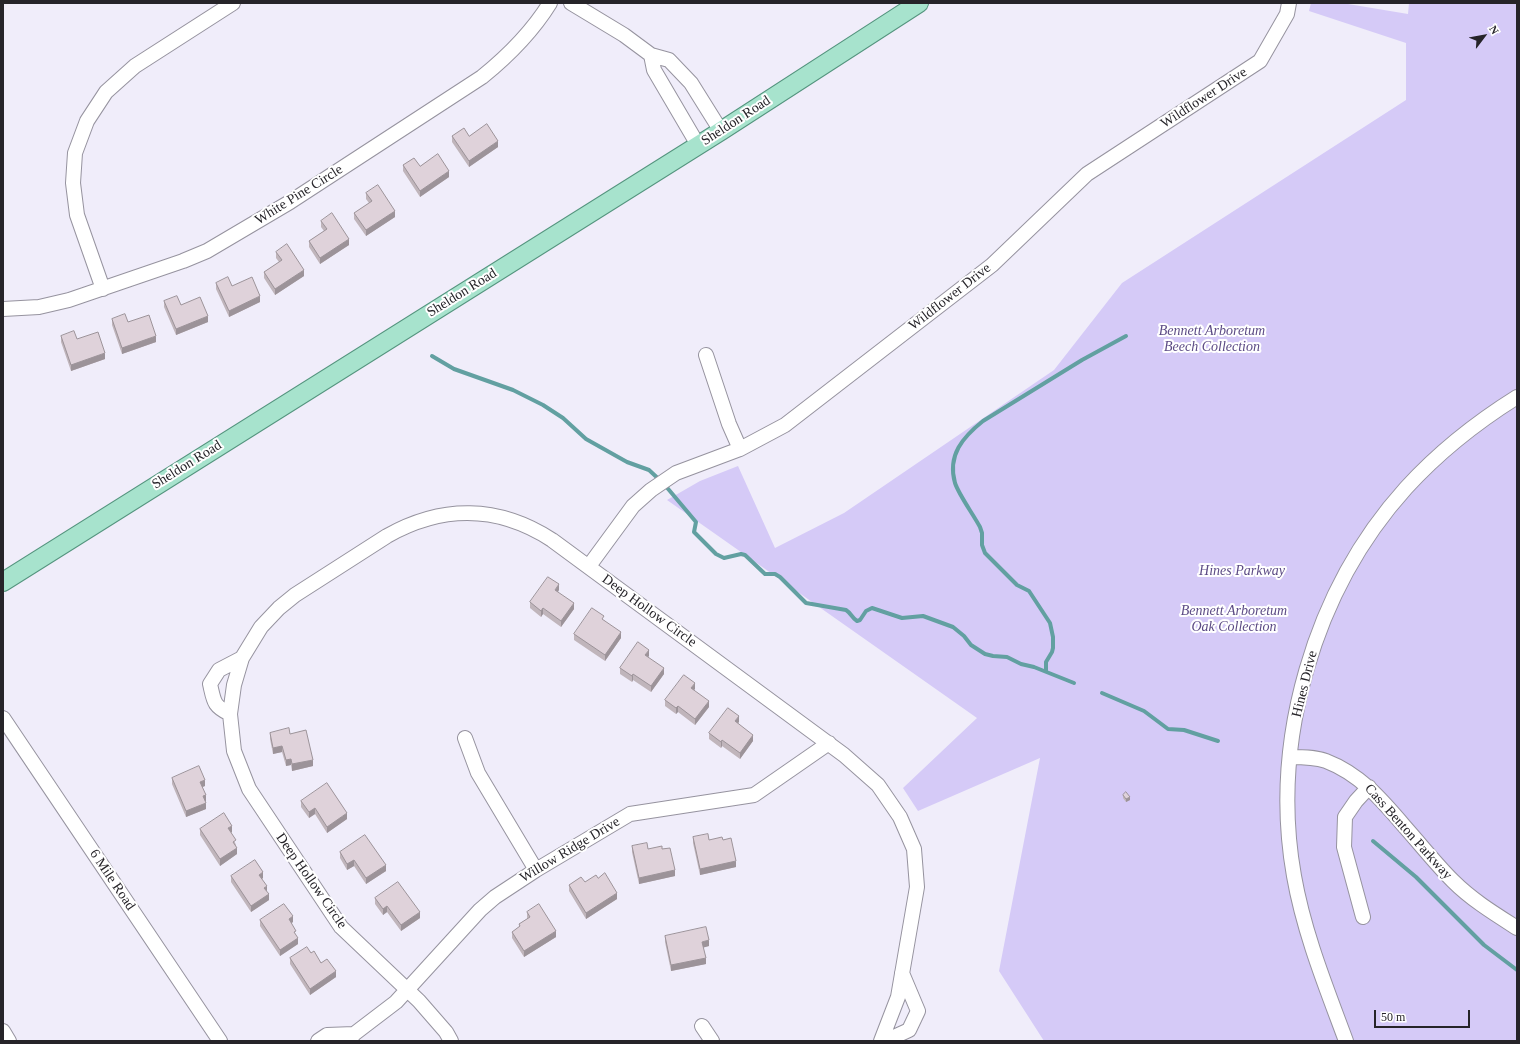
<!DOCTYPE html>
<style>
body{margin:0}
#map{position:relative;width:1520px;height:1044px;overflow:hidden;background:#f0edfa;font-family:Georgia,serif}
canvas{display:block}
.frame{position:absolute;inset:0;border:4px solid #262429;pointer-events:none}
.north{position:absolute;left:1464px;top:16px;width:40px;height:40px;-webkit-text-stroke:3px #fff;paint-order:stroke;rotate:58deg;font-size:11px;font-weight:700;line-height:16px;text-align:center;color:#262429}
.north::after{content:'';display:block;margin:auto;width:14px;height:18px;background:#262429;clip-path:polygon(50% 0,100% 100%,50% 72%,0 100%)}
.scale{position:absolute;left:1374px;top:1010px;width:96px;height:18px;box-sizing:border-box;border:2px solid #262429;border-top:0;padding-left:5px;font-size:12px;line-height:14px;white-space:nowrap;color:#262429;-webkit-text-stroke:3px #fff;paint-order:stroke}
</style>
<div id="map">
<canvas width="1520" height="1044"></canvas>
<div class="frame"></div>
<div class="north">N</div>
<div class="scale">50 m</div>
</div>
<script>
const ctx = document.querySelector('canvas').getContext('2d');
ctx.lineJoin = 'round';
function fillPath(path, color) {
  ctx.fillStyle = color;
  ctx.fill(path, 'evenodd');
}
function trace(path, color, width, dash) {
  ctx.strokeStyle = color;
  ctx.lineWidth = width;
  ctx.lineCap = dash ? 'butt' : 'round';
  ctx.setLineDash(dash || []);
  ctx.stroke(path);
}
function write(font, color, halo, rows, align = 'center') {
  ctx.font = font + ' Georgia,serif';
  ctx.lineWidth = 4;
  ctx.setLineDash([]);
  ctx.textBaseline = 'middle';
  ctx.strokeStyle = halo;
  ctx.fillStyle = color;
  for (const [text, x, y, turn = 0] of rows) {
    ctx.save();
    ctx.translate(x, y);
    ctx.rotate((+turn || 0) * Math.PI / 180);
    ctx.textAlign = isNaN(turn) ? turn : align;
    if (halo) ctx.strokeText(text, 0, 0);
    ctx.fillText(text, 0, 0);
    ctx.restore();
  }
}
const green = new Path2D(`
 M 1311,3 L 1342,3 L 1408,14 L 1409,3 L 1517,3 L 1517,1041 L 1044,1041 L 999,971 L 1040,758 L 918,811 L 903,788 L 977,718 L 667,500 L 700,481 L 738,466 L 775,548 L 844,513 L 1054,370 L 1122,283 L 1406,100 L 1406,43 L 1309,11 Z`);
const stream = new Path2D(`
 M 432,356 L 454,369 L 513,390 L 543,405 L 563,418 L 586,439 L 627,462 L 649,470 L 664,484 L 696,522 L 694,532 L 716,554 L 724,558 L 741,554 L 745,555 L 765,574 L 775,574 L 780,577 L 806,603 L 846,610 C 851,613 852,618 857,621 L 860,620 L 866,611 L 872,608 L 902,618 L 923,616 L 953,627 L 964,636 L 971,645 L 985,654 L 993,656 L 1007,657 L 1021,664 L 1034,667 L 1074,683
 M 1046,671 L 1046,662 L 1052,652 L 1053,648 L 1053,637 L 1050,623 L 1029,591 L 1017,585 L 985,553 L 982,545 L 982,533 L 980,527 C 973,514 959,495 955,483 C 947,455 963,437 983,421 L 1082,360 L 1126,336
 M 1102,693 L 1144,711 L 1168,729 L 1184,730 L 1218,741
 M 1373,841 L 1416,877 L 1484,945 L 1517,970`);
const minor = new Path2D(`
 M 571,3 L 624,35 L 651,55 L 669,60 L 691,83 L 721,131
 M 651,55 L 654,70 L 698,145
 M 103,289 L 77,215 L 73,183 L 75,153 L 87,121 L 106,92 L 135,66 L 233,3
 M 3,309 L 39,307 L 69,300 L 183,261 L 207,251 L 290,202 L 482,77 C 508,56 532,32 550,3
 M 706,355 L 729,424 L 740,449
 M 589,566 L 633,506 L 651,490 L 676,473 L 740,449 L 785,425 L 992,265 L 1087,174 L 1260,61 L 1287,14 L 1289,3
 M 230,714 C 213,706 214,701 210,684 L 219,670 L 242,658
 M 3,718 L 220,1041
 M 465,738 L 478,773 L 536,870
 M 1290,757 C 1302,757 1315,757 1326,761 C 1360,774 1382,800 1405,827 C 1421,845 1436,864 1453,881 C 1472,900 1495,914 1517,928
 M 1363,917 L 1344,847 L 1345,817 L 1356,801 L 1369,787
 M 702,1026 L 712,1041
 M 3,1031 L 9,1041
 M 318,1041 L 327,1035 L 354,1034
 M 349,1041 L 354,1034 L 396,1002 L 480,910 L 495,897 L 536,870 L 630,814 L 754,795 L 829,743
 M 451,1041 L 446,1032 L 419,1001 L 341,927 L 249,789 L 234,751 L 230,714 L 234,685 L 242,658 L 261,627 L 279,608 L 295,595 L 387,536 C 442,505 498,505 552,540 L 844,755 L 878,785 L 900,817 L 914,849 L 917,887 L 898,997 L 881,1041
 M 885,1041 L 909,1030 L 918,1011 L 902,973
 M 1346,1041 C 1326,987 1304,933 1294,876 C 1270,741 1314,590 1406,488 C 1438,453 1477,422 1517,397`);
const major = new Path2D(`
 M 3,582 L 721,131 L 919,3`);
const wall = new Path2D(`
 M 452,136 L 469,136 L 498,147 L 469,167 L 452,142 Z
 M 403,165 L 420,166 L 449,177 L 420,197 L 403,171 Z
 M 366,193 L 395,217 L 366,236 L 354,219 L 354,213 L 369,203 L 366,199 Z
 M 321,221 L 349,245 L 320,264 L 309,247 L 309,241 L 324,231 L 321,227 Z
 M 276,252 L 304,276 L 275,295 L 264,278 L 264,272 L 279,262 L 276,258 Z
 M 216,283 L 232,286 L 260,302 L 229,317 L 216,289 Z
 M 164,301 L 181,305 L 208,322 L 176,335 L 164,307 Z
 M 112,319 L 128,322 L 156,342 L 122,354 L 112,325 Z
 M 61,336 L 77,339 L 105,359 L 71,371 L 61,342 Z
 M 559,590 L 558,592 L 574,609 L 561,627 L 543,614 L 541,617 L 530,608 L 530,602 Z
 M 604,620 L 621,638 L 605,661 L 574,640 L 574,634 Z
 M 649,656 L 648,657 L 664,674 L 651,692 L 633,680 L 632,682 L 620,674 L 620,668 Z
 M 695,689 L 694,690 L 709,707 L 695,725 L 678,712 L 676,714 L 665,706 L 665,700 Z
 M 739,722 L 738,723 L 753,741 L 740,759 L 722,746 L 721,748 L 709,739 L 709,733 Z
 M 270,733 L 290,734 L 313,766 L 292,771 L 291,765 L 286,766 L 282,752 L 273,754 L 270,739 Z
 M 172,778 L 205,786 L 202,787 L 206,801 L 205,801 L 206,809 L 186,817 L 172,784 Z
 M 1123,795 L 1130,800 L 1126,802 L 1123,798 Z
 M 301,801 L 347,819 L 327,833 L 315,814 L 309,818 L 301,807 Z
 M 200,829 L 232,832 L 231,833 L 236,845 L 237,854 L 220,866 L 200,835 Z
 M 693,837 L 709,840 L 723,840 L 736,867 L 700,875 L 693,843 Z
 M 632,846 L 648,849 L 662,849 L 675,876 L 639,884 L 632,852 Z
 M 340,852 L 386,871 L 366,884 L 354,866 L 347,870 L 340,858 Z
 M 231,876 L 263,878 L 262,879 L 267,892 L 269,900 L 251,912 L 231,882 Z
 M 585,882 L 617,899 L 586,919 L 569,891 L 569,885 Z
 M 375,898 L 420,918 L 401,931 L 387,912 L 383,915 L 375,904 Z
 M 527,912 L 556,937 L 524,957 L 512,938 L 512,932 L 519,927 L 519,924 L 527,919 Z
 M 260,920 L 293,922 L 291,923 L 296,936 L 298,944 L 280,956 L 260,926 Z
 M 665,936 L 709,946 L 703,947 L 706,964 L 671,971 L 665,942 Z
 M 311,953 L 336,977 L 310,995 L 290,964 L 290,958 Z`);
const shadedWall = new Path2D(`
 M 498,141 L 498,147 L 469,167 L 469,161 Z
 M 449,171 L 449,177 L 420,197 L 420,191 Z
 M 395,211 L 395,217 L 366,236 L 366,230 Z
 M 349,239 L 349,245 L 320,264 L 320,258 Z
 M 304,270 L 304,276 L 275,295 L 275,289 Z
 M 260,296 L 260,302 L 229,317 L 229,311 Z
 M 208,316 L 208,322 L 176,335 L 176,329 Z
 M 156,336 L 156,342 L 122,354 L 122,348 Z
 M 105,353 L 105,359 L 71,371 L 71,365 Z
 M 559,584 L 559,590 L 555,596 L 555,590 Z
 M 574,603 L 574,609 L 561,627 L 561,621 Z
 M 543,608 L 543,614 L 541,617 L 541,611 Z
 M 621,632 L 621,638 L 605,661 L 605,655 Z
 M 649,650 L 649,656 L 645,661 L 645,655 Z
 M 664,668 L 664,674 L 651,692 L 651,686 Z
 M 633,674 L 633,680 L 632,682 L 632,676 Z
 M 695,683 L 695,689 L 691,694 L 691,688 Z
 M 709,701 L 709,707 L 695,725 L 695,719 Z
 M 678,706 L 678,712 L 676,714 L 676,708 Z
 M 739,716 L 739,722 L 735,727 L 735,721 Z
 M 753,735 L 753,741 L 740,759 L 740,753 Z
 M 722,740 L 722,746 L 721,748 L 721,742 Z
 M 282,746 L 282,752 L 273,754 L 273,748 Z
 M 291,759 L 291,765 L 286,766 L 286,760 Z
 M 313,760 L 313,766 L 292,771 L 292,764 Z
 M 205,780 L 205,786 L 200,788 L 200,782 Z
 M 206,795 L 206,801 L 203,802 L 203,796 Z
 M 1130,797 L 1130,800 L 1126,802 L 1126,799 Z
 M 206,803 L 206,809 L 186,817 L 186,811 Z
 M 315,808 L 315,814 L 309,818 L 309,812 Z
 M 347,813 L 347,819 L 327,833 L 327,827 Z
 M 232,826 L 232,832 L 228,834 L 228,828 Z
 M 237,848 L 237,854 L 220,866 L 220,859 Z
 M 354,860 L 354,866 L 347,870 L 347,864 Z
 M 736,861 L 736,867 L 700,875 L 700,869 Z
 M 386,865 L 386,871 L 366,884 L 366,878 Z
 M 675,870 L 675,876 L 639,884 L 639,878 Z
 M 263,872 L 263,878 L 259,881 L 259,875 Z
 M 267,886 L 267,892 L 264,888 Z
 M 617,893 L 617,899 L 586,919 L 586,913 Z
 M 269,894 L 269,900 L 251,912 L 251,906 Z
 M 387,906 L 387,912 L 383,915 L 383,909 Z
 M 420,912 L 420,918 L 401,931 L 401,925 Z
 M 293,916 L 293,922 L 289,925 L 289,919 Z
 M 556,931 L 556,937 L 524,957 L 524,951 Z
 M 298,938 L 298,944 L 280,956 L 280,950 Z
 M 709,940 L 709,946 L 702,948 L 702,942 Z
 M 706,958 L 706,964 L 671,971 L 671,965 Z
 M 336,971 L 336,977 L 310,995 L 310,989 Z`);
const building = new Path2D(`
 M 487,124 L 498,141 L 469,161 L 452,136 L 464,128 L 469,136 Z
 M 438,154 L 449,171 L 420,191 L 403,165 L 414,158 L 420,166 Z
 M 378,185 L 395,211 L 366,230 L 354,213 L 372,201 L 366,193 Z
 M 332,213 L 349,239 L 320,258 L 309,241 L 327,229 L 321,221 Z
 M 287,244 L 304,270 L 275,289 L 264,272 L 282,260 L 276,252 Z
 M 228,277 L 232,286 L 252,277 L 260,296 L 229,311 L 216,283 Z
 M 177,296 L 181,305 L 200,297 L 208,316 L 176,329 L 164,301 Z
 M 125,314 L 128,322 L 149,315 L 156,336 L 122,348 L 112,319 Z
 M 74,331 L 77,339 L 98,332 L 105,353 L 71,365 L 61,336 Z
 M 548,577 L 559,584 L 555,590 L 574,603 L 561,621 L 543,608 L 541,611 L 530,602 Z
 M 592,608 L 604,616 L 602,619 L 621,632 L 605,655 L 574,634 Z
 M 638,642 L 649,650 L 645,655 L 664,668 L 651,686 L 633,674 L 632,676 L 620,668 Z
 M 684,675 L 695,683 L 691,688 L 709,701 L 695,719 L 678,706 L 676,708 L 665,700 Z
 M 728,708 L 739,716 L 735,721 L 753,735 L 740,753 L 722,740 L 721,742 L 709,733 Z
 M 289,728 L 290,734 L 306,730 L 313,760 L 292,764 L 291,759 L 286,760 L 282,746 L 273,748 L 270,733 Z
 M 199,766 L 205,780 L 200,782 L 206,795 L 203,796 L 206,803 L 186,811 L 172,778 Z
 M 327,783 L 347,813 L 327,827 L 315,808 L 309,812 L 301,801 Z
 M 1126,792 L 1130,797 L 1126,799 L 1123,795 Z
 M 224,813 L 232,826 L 228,828 L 236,840 L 233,842 L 237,848 L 220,859 L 200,829 Z
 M 708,834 L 709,840 L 722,837 L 723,840 L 731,838 L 736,861 L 700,869 L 693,837 Z
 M 365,835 L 386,865 L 366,878 L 354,860 L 347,864 L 340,852 Z
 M 647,843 L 648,849 L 662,846 L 662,849 L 670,848 L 675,870 L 639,878 L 632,846 Z
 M 255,860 L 263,872 L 259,875 L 267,886 L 264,888 L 269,894 L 251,906 L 231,876 Z
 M 605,873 L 617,893 L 586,913 L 569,885 L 581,877 L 585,882 L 596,875 L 598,878 Z
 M 398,882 L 420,912 L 401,925 L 387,906 L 383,909 L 375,898 Z
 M 284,904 L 293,916 L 289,919 L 296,931 L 294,932 L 298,938 L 280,950 L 260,920 Z
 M 539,904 L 556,931 L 524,951 L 512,932 L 520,926 L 519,924 L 530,917 L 527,912 Z
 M 706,927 L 709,940 L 702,942 L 706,958 L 671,965 L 665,936 Z
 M 307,947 L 311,953 L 314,951 L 321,963 L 327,959 L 336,971 L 310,989 L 290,958 Z`);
const streetNames = [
 ["Wildflower Drive",1204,98,-33],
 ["Sheldon Road",736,121,-33],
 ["White Pine Circle",299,195,-32],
 ["Sheldon Road",462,293,-32],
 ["Wildflower Drive",950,297,-38],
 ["Sheldon Road",187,465,-32],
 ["Deep Hollow Circle",649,611,36],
 ["Hines Drive",1305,684,-76],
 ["Cass Benton Parkway",1408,832,48],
 ["Willow Ridge Drive",570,850,-31],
 ["6 Mile Road",112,880,56],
 ["Deep Hollow Circle",311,881,55]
];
const parkNames = [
 ["Bennett Arboretum",1212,331],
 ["Beech Collection",1212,347],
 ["Hines Parkway",1242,571],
 ["Bennett Arboretum",1234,611],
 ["Oak Collection",1234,627]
];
fillPath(green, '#d5caf7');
trace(stream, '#62a0a1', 4);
trace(minor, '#96939f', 16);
trace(major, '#54947e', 20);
trace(minor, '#fff', 14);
trace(major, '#a7e3cd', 18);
fillPath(wall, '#c0b5bb');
fillPath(shadedWall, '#9c9399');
fillPath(building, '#dfd2da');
trace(building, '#9c9399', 1);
write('14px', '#262429', '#fff', streetNames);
write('italic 14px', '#5c4b85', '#fff', parkNames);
</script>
